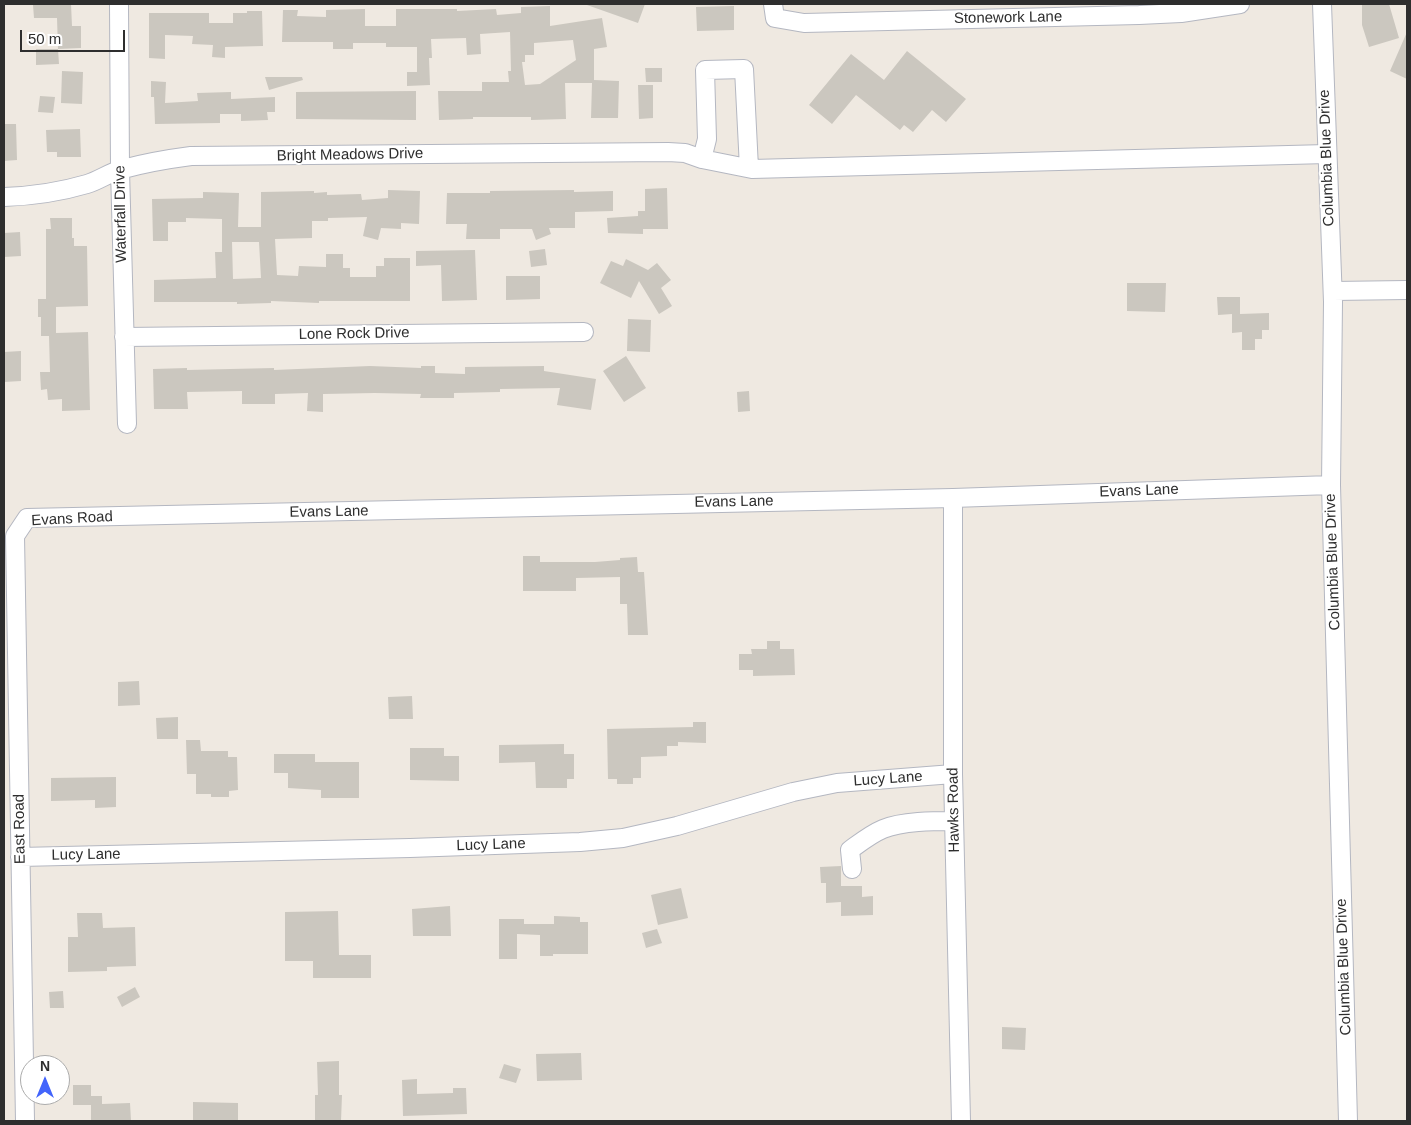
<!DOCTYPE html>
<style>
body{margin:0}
#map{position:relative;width:1411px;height:1125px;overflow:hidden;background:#efe9e1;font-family:Arial,sans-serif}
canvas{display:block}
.frame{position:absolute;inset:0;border:5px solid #2e2e2e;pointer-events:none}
.north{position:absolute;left:20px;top:1055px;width:50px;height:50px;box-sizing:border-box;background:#fff;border:1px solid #ababab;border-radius:50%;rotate:0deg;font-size:14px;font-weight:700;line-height:20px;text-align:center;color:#2e2e2e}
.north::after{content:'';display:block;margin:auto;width:18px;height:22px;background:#4264fb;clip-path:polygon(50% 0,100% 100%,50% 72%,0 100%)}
.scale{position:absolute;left:20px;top:30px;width:105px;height:22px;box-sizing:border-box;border:2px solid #2e2e2e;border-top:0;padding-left:6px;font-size:15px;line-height:18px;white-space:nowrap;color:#2e2e2e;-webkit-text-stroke:4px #fff;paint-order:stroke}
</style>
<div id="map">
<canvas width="1411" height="1125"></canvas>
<div class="frame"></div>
<div class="north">N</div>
<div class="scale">50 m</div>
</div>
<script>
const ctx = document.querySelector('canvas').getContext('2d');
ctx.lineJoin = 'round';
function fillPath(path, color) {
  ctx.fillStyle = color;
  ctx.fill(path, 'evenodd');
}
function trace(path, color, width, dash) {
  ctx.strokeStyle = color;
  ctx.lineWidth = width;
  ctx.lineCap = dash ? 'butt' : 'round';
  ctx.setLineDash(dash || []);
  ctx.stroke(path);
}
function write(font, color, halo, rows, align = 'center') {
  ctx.font = font + ' Arial,sans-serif';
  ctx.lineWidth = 4;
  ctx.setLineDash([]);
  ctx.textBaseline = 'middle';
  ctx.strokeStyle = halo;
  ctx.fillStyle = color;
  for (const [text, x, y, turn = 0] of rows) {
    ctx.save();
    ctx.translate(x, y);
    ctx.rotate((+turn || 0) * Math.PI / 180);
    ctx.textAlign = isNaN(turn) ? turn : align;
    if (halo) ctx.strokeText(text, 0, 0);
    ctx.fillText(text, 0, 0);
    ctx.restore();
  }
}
const building = new Path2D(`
 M 49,4 L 71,4 L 72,26 L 81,26 L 81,48 L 58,49 L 57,18 L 34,18 L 33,5 Z
 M 587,4 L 645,4 L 638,23 L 587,5 Z
 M 1362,4 L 1389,4 L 1399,38 L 1369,47 L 1362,25 Z
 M 550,6 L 550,26 L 602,18 L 607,47 L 594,49 L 594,80 L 619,81 L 618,118 L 591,118 L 592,83 L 565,83 L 566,119 L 531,120 L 531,117 L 473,117 L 473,119 L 439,120 L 438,91 L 482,91 L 482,82 L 509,82 L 508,71 L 511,71 L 510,32 L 480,34 L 481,54 L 467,55 L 466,38 L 431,39 L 432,58 L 429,58 L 430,85 L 407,86 L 407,72 L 417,72 L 417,47 L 386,47 L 386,43 L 353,43 L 353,49 L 333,49 L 333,42 L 282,42 L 283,10 L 298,10 L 297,16 L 326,17 L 326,10 L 365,9 L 365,26 L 396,26 L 396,9 L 457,9 L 457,11 L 496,9 L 497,15 L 521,13 L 521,7 ZM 573,40 L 576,60 L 540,84 L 525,85 L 522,62 L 525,62 L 525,55 L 534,55 L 534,43 Z
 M 734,6 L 734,30 L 697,31 L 696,7 Z
 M 247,11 L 262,11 L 263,46 L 225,47 L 225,58 L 212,57 L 213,45 L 192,44 L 193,36 L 165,35 L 165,59 L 149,58 L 149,13 L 209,13 L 209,23 L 233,23 L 233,13 L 247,13 Z
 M 1407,32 L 1407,79 L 1390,71 Z
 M 36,49 L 58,49 L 59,64 L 36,65 Z
 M 907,51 L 966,99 L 946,122 L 932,110 L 913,132 L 904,125 L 900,130 L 856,95 L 832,124 L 809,105 L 851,54 L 884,80 Z
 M 645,68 L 662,68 L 662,82 L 646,82 Z
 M 62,71 L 83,72 L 82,104 L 61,103 Z
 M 265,77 L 302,77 L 303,80 L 269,90 Z
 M 151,81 L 166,82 L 165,103 L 198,101 L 197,93 L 231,92 L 231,99 L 275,97 L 275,112 L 267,112 L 268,120 L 241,121 L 241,114 L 220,114 L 220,123 L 155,124 L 154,97 L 151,97 Z
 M 638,85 L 653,85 L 653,118 L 639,119 Z
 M 416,91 L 416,120 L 296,119 L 296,92 Z
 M 40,96 L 55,97 L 53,113 L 38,112 Z
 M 4,124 L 16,124 L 17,160 L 4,161 Z
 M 80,129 L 81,157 L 57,157 L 57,152 L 47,152 L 46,130 Z
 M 667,188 L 668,229 L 643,229 L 643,234 L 608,233 L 607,218 L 638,216 L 638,211 L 645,211 L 645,189 Z
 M 388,190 L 420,191 L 419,224 L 401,223 L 401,229 L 381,228 L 378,240 L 363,236 L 367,217 L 328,218 L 328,221 L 312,221 L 312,238 L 275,239 L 277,275 L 298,276 L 299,266 L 326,267 L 326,254 L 343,254 L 343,268 L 350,268 L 350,277 L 376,277 L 376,266 L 384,266 L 384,258 L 410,258 L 410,301 L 319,301 L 319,303 L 271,301 L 271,303 L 237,304 L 237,302 L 154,302 L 154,280 L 216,278 L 215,252 L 222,252 L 222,219 L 186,218 L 186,222 L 168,222 L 168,241 L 153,241 L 152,199 L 203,198 L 203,192 L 239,193 L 238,227 L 261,227 L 261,192 L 314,191 L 314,193 L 327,192 L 327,195 L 361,194 L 362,200 L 388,198 ZM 232,242 L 259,242 L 261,278 L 233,279 Z
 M 574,190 L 574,192 L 613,191 L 613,211 L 575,212 L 575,228 L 549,228 L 551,234 L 536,240 L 532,229 L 500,229 L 500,239 L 466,239 L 467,224 L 446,224 L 447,193 L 490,193 L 490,191 Z
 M 50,218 L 72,218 L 72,238 L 74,238 L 74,246 L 87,246 L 88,306 L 56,307 L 56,333 L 88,332 L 90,410 L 62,411 L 62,399 L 48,400 L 47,389 L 41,390 L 40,372 L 50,372 L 49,336 L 41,336 L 41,317 L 38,317 L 38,299 L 46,299 L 46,229 L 51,229 Z
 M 20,232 L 21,256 L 4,257 L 4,233 Z
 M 545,249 L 547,265 L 531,267 L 529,251 Z
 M 475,250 L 477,300 L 442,301 L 441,265 L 416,266 L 416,251 Z
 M 626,259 L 648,270 L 657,263 L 671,280 L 661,288 L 672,306 L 659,314 L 639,281 L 631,298 L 600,283 L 611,261 L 623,266 Z
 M 506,276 L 540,276 L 540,299 L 506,300 Z
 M 1127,283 L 1166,283 L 1165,312 L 1127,311 Z
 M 1217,297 L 1240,297 L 1240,314 L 1269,313 L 1269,330 L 1262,330 L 1262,339 L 1255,339 L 1255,350 L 1242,350 L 1242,332 L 1232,333 L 1232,314 L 1218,315 Z
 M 628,319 L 651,320 L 650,352 L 627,351 Z
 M 21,351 L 21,381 L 4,382 L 4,352 Z
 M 626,356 L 646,388 L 624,402 L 603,371 Z
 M 370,366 L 421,368 L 421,366 L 435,366 L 435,373 L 465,374 L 465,367 L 544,366 L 544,371 L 596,379 L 591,410 L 557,405 L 560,388 L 500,389 L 500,392 L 454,393 L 454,398 L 420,398 L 421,394 L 375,393 L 323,394 L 323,412 L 307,411 L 308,393 L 275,394 L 275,404 L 242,404 L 242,391 L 187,392 L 188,409 L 154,409 L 153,369 L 187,368 L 187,370 L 274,368 L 274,370 Z
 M 749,391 L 750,411 L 738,412 L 737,392 Z
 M 523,556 L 540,556 L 540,562 L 595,562 L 620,560 L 620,558 L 637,557 L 638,572 L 644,572 L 648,635 L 628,635 L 627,604 L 620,604 L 620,577 L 576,578 L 576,591 L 523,591 Z
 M 767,641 L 780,641 L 780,649 L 794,649 L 795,675 L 753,676 L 753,670 L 739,670 L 739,654 L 752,654 L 751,649 L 767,649 Z
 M 139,681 L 140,705 L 118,706 L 118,682 Z
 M 412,696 L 413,719 L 389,719 L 388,697 Z
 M 178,717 L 178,739 L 157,739 L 156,718 Z
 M 693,722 L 706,722 L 706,743 L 678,742 L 678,746 L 667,746 L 667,756 L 641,757 L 641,778 L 633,778 L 633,784 L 617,784 L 617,779 L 608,779 L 607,729 L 693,727 Z
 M 186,740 L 200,740 L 201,751 L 228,751 L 228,757 L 237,757 L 238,790 L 229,791 L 229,797 L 211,797 L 211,794 L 196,794 L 196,774 L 187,774 Z
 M 564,744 L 564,754 L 574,754 L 574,779 L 567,779 L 567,788 L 536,788 L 535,762 L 499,763 L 499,745 Z
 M 410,748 L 444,748 L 444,756 L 459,756 L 459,781 L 410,780 Z
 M 274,754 L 315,754 L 315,762 L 359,762 L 359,798 L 321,798 L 321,790 L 288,788 L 288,773 L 274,773 Z
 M 116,777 L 116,807 L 95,808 L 95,800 L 51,801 L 51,778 Z
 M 841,866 L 841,886 L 862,886 L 862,897 L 873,896 L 873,915 L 841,916 L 841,902 L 826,903 L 826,883 L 821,883 L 820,867 Z
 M 681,888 L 688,918 L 658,925 L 651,895 Z
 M 450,906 L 451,936 L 413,936 L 412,909 Z
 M 338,911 L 339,955 L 371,955 L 371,978 L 313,978 L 313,961 L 285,961 L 285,912 Z
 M 77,913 L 102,913 L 103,928 L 135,927 L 136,966 L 107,967 L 107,971 L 68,972 L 68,937 L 78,937 Z
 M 554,916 L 580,917 L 580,922 L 588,922 L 588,954 L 553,954 L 553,956 L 540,956 L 540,935 L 517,934 L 517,959 L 499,959 L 499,919 L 524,919 L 524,924 L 554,924 Z
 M 657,929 L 662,943 L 646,948 L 642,933 Z
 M 135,987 L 140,997 L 122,1007 L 117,997 Z
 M 63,991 L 64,1008 L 50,1008 L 49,992 Z
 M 1002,1027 L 1026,1028 L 1025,1050 L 1002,1049 Z
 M 581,1053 L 582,1080 L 537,1081 L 536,1054 Z
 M 339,1061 L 339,1095 L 342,1095 L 341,1121 L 315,1121 L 315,1095 L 318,1095 L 317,1062 Z
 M 504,1064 L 521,1069 L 516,1083 L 499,1078 Z
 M 417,1079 L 417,1094 L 453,1093 L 453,1088 L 466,1088 L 467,1114 L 403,1116 L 402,1080 Z
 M 73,1085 L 91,1085 L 91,1096 L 102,1096 L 102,1104 L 130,1103 L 131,1121 L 91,1121 L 91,1101 L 91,1105 L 73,1105 Z
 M 193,1102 L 238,1103 L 238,1120 L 193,1121 Z`);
const minor = new Path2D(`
 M 119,4 L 120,170 L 127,424
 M 773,4 L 775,18 L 804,23 L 1139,15 L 1181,13 L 1240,4
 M 1322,4 L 1333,302 L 1331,485 L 1348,1121
 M 702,159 L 707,139 L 705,70 L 744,69 L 749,168
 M 4,197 C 32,196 60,192 87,184 C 100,180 110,172 123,169 C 145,163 168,159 191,156 L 668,152 L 685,153 L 702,159 L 752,169 L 1327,154
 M 1333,291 L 1407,290
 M 124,337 L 584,332
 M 953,498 L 953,774 L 961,1121
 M 20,857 L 410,848 L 580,842 L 623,838 L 677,826 L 793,792 L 837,783 L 953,774
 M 852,869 L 850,850 C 861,842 871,834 883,829 C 902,821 934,821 954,821
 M 25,1121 L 15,536 L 27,518 L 953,498 L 1331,485`);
const streetNames = [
 ["Stonework Lane",1008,18,-1],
 ["Bright Meadows Drive",350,155,-1],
 ["Columbia Blue Drive",1327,158,-92],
 ["Waterfall Drive",121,214,-91],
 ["Lone Rock Drive",354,334,-1],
 ["Evans Lane",1139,491,-2],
 ["Evans Lane",734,502,-1],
 ["Evans Lane",329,512,-1],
 ["Evans Road",72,519,-3],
 ["Columbia Blue Drive",1333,562,-92],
 ["Lucy Lane",888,779,-4],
 ["Hawks Road",954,810,-91],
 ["East Road",20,829,-91],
 ["Lucy Lane",491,845,-2],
 ["Lucy Lane",86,855,-1],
 ["Columbia Blue Drive",1344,967,-92]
];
fillPath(building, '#cbc7bf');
trace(minor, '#b4b7c1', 20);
trace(minor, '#fff', 18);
write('15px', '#2e2e2e', '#fff', streetNames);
</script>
